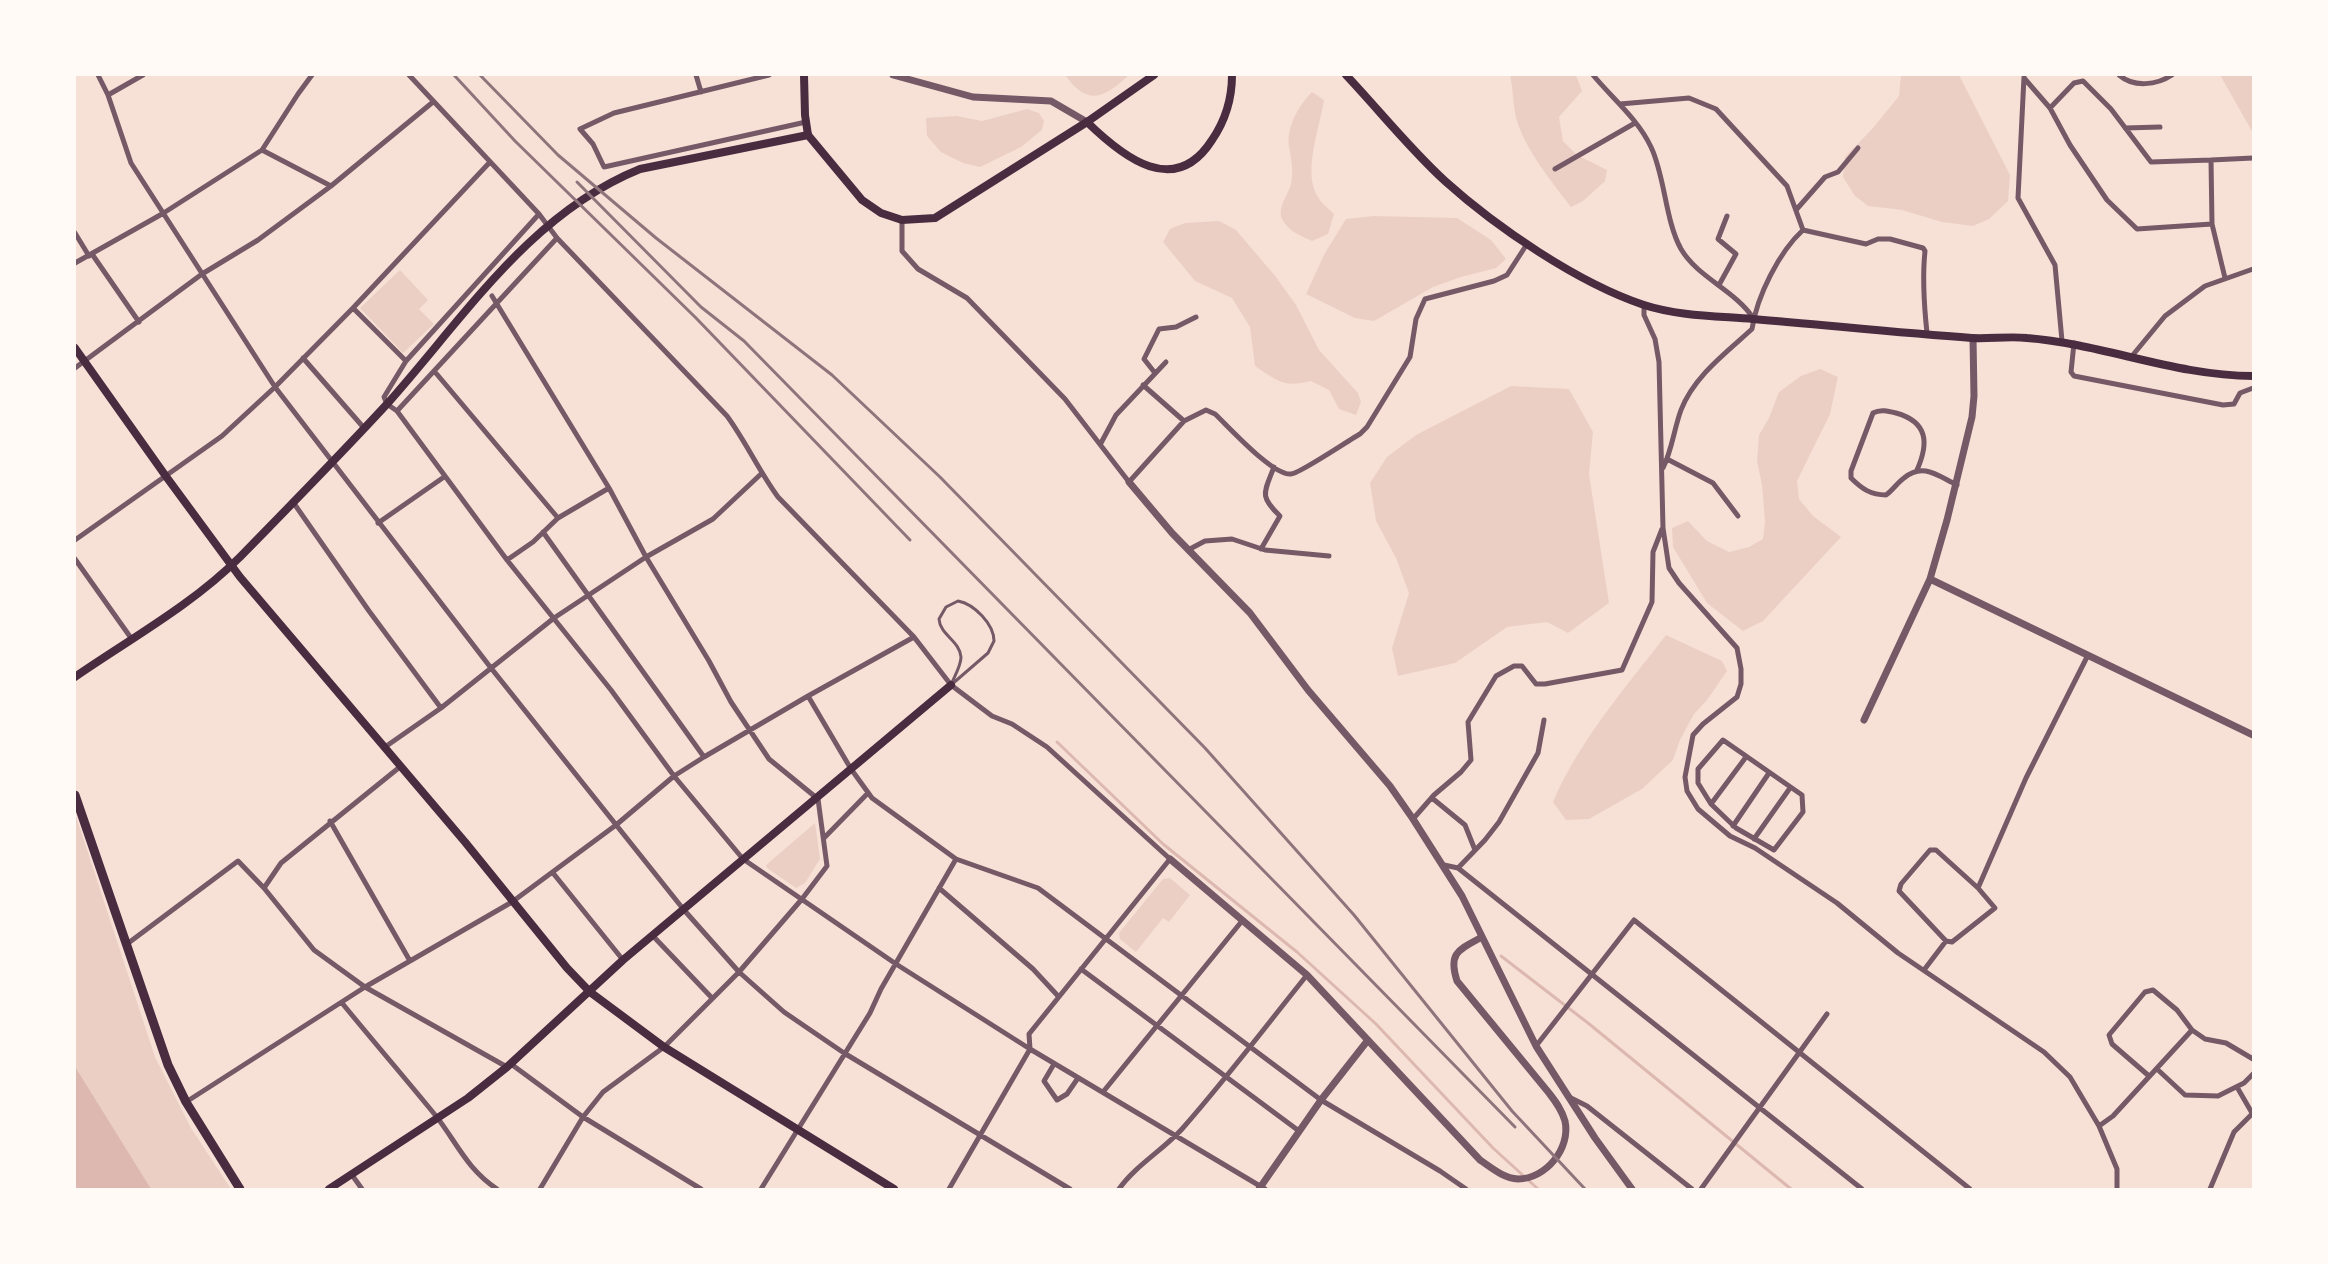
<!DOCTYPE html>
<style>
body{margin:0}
#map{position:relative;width:2328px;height:1264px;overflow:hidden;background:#f7e1d7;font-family:Mulish,sans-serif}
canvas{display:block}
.frame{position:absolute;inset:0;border:76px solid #fffaf5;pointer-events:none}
</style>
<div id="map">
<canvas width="2328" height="1264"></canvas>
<div class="frame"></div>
</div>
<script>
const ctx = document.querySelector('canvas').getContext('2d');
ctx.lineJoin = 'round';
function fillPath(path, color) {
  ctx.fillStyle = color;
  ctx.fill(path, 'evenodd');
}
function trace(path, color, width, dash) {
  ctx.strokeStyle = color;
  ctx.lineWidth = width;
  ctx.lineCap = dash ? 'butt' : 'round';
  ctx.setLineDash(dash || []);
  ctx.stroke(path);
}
const green = new Path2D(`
 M 1065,75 L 1129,75 C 1104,98 1088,107 1065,75 Z
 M 1510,75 L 1576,75 L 1582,91 L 1559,117 L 1563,141 L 1577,155 L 1607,170 L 1605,181 L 1583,201 L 1571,207 C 1551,181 1525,149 1516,118 C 1513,104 1513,89 1510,75 Z
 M 1901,75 L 1959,75 L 2010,175 L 2008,201 L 1989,219 L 1973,226 L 1942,222 L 1902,210 L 1868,206 L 1855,196 L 1843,177 L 1845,157 L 1873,128 L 1899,96 Z
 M 2220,75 L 2253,75 L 2253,133 Z
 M 1312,92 L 1324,100 C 1320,127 1302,173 1318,197 C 1322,204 1329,209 1334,214 L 1328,234 L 1312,241 C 1301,236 1288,231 1282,219 C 1277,208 1288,195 1291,184 C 1294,172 1291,158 1289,147 C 1286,127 1299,105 1312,92 Z
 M 1027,109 L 1039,113 L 1044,121 L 1042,130 L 1021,147 L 980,167 L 963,163 L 941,152 L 927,136 L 926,118 L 957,116 L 982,121 Z
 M 1373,216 L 1457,218 L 1491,240 L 1506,259 L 1496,268 L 1461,277 L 1433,287 L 1374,321 L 1355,318 L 1306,294 L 1325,253 L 1346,219 Z
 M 1219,221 L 1236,230 L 1276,277 L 1296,305 L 1319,350 L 1358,393 L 1361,402 L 1356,415 L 1339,409 L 1329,390 L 1311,381 C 1283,388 1278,381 1255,366 L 1250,327 L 1232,298 L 1195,281 L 1163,242 L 1170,229 L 1185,223 Z
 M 400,270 L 428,300 L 419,309 L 434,324 L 403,353 L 360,308 Z
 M 1820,369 L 1838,377 L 1830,414 L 1797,481 L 1799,499 L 1813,516 L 1841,537 L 1763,621 L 1743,631 L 1707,603 L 1673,547 L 1672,528 L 1688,521 L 1707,541 L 1729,552 L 1749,547 L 1763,539 L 1765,521 L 1762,485 L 1757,461 L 1759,435 L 1769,418 L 1779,392 L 1801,376 Z
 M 1511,386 L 1569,389 L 1593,432 L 1589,474 L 1609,603 L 1568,633 L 1547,622 L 1507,627 L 1455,663 L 1398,676 L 1392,648 L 1409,593 L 1396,558 L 1376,521 L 1370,483 L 1387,457 L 1416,435 Z
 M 1666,635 L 1722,661 L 1727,671 L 1707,700 L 1694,714 L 1680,740 L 1673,760 L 1642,789 L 1589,819 L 1566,820 L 1553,802 C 1578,742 1626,687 1666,635 Z
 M 75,813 L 155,1057 L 191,1128 L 231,1189 L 75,1189 Z
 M 815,823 L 820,859 L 805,883 L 796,888 L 767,868 L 766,865 Z
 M 1170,878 L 1190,895 L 1169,922 L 1163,918 L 1136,952 L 1120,939 L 1119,933 L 1163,879 Z`);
const water = new Path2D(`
 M 75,1066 L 77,1070 L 151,1189 L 75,1189 Z`);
const stream = new Path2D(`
 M 1057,742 L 1163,844 L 1297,952 L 1376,1024 L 1493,1148 L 1538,1189
 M 1501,956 L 1588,1023 L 1791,1189`);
const service = new Path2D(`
 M 958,601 C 974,604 994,624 994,641 L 988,653 L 951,685 C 954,677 961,666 961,657 C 960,641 940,635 939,619 L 946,607 Z`);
const minor = new Path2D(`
 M 98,75 L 108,95 L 131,163 L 275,387 L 491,668 L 684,910 L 739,972 L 784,1012 L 844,1053 L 1070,1189
 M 409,75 L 539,214 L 557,238 L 727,416 C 746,442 759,471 778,497 L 914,637 L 951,685 L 992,716 L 1012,724 L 1047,747 L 1170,859 L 1029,1034 L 1030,1049 L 949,1189
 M 696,75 L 701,92
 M 769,75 L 614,113 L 580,129 L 593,144 L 604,167 L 806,122
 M 1593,75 C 1612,98 1638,119 1651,147 C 1665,176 1665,220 1681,249 C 1698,278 1735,290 1754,319
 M 2119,75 C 2134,88 2157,85 2172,75
 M 2024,77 L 2018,198 L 2055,265 L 2062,341
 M 2024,78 L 2050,108 L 2074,83 L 2083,81 L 2111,109 L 2151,162 L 2211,160 L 2212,224 L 2225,278
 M 108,95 L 143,75
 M 1620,104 L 1689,98 L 1716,109 L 1787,186 L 1803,230
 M 2050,108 L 2070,145 L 2107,200 L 2137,229 L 2212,224
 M 2125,128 L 2160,127
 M 262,150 L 331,186
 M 2211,160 L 2253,158
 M 1555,169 L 1635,123
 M 1796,210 L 1825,177 L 1838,172 L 1858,148
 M 539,214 L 406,361 L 384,397 L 387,404 L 397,411 L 507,560 L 611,690 L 674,776 L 743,859 L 896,964 L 1030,1049 L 1265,1189
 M 902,220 L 902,251 L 918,269 L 967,298 L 1065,399 L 1129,482 L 1184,421 L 1206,410 L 1215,414 C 1229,427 1273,476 1291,474 C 1299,474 1349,440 1360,434 L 1367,427 L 1410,357 L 1416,319 L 1425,299 L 1494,281 L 1507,275 L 1527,244
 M 1803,230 L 1866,244 L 1878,239 L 1890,239 L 1923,248 L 1925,251 C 1922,279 1924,305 1927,333
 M 75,233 L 89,256
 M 92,254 L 139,322
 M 75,263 L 162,214 L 262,150 L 298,94 L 312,75
 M 1719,285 L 1736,254 L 1718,239 L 1727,216
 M 492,296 L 609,488 L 646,557 L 709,661 L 731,702 L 769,759 L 818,799 L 827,866 L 802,899 L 739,972 L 664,1047 L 603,1092 L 583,1117 L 540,1189
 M 1644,305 L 1644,315 L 1655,339 L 1659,362 L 1663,528 L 1669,568 L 1679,583 L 1737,648 L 1741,669 L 1741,684 L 1737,697 L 1703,724 L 1693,735 L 1685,777 L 1687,791 L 1698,809 L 1730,836 L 1755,848 L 1837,903 L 1898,953 L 2044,1052 L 2070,1077 L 2099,1126 L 2117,1169 L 2117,1189
 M 353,308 L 406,361
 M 2074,343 L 2071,372 L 2074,376 L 2223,405 L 2234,404 L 2240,393 L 2253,388
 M 2132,356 L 2165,316 L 2205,286 L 2253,269
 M 303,358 L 364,428
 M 75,368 L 202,274 L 258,240 L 331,186 L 433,102
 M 435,372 L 558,518
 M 1155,373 L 1144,359 L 1159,329 L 1176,327 L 1196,317
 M 1143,385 L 1184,421
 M 397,411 L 557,238
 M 1101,443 L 1116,415 L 1166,362
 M 1667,459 L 1713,483 L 1738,516
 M 1663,468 C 1672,450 1674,429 1681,410 C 1694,376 1727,352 1752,329 C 1757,296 1779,252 1803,230
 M 1917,470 C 1929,443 1928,422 1896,413 C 1888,411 1880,409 1873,413 L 1851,471 L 1851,478 C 1862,489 1871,495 1886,495 C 1893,490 1897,483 1904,478 C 1923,462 1938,476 1957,485
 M 293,502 L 369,611 L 441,708
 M 378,523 L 444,477
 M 543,532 L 704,757
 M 75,540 L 222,436 L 275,387 L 353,308 L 490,162
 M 1261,549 L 1280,516 C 1259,496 1264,493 1274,467
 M 1188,550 L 1205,541 L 1232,539 L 1265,550 L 1329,556
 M 75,559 L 131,638
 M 507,560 L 533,542 L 558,518 L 609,488
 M 808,696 L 851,769 L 872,798 L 956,859 L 1038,888 L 1321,1100 L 1440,1171 L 1466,1189
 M 1723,740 L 1802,795 L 1803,812 L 1774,850 L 1736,828 L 1711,804 L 1698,783 L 1698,769 Z
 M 385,747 L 441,708 L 554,618 L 646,557 L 713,519 L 761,474
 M 1432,798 L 1465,825 L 1475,850
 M 1711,804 L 1746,757
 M 1413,819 L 1434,795 L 1461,772 L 1471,760 L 1468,722 L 1496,676 L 1514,666 L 1522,666 L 1536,684 L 1545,684 L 1622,670 L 1652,602 L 1653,552 L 1662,529
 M 330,821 L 410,961
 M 1733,826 L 1769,773
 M 824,838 L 868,793
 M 1754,839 L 1790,788
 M 1444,865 L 1458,868 L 1862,1189
 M 1458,868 L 1485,840 L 1499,822 L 1538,753 L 1544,720
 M 553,873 L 623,960
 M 264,888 L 281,863 L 401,766
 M 939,888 L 1033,969 L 1058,996
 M 653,936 L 712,998
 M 1946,941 L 1899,891 L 1901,884 L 1930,850 L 1936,850 L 1978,888
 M 127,944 L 238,861 L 264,888 L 314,950 L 365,987 L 507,1067
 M 1081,969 L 1299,1131
 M 1924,970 L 1946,941 L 1952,942 L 1995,908 L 1978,888 L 2026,778 L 2088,655
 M 342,1003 C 373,1041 405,1078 436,1116 C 457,1143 467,1169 497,1189
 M 1536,1046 L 1634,920 L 1970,1189
 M 511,1064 L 583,1117 L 701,1189
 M 1054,1064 L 1044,1081 L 1057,1100 L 1067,1094 L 1078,1078
 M 2157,1069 L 2185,1095 L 2218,1096 L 2244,1083 L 2253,1074
 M 2149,1076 L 2112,1044 L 2109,1035 L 2145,992 L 2153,990 L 2177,1010 L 2192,1030 L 2205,1039 L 2226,1043 L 2253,1059
 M 2237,1087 L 2252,1113
 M 1103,1092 L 1242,921
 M 1569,1097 L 1587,1106 L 1692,1189
 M 186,1102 L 365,987 L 512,902 L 616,825 L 674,776 L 704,757 L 808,696 L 914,637
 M 2099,1126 L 2113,1116 L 2192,1030
 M 352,1175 L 362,1189
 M 761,1189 L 870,1013 L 881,989 L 956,859
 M 1119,1189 C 1135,1166 1163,1150 1182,1129 C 1226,1079 1266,1026 1307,975
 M 1701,1189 L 1827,1014
 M 2210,1189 L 2234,1132 L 2253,1113`);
const tertiary = new Path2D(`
 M 893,75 L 973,97 L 1051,101 L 1087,122
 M 1129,482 L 1172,533 L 1250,613 L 1308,690 L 1390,786 L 1413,819 L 1462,896 L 1536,1046 L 1595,1138 L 1632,1189
 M 1930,579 L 2253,735
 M 1864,720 L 1930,579 L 1947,520 L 1972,417 L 1974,396 L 1973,338
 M 1170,859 L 1307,975 L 1480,1160 C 1492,1168 1503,1178 1518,1179 C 1546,1179 1571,1148 1565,1121 C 1562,1110 1556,1102 1549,1093 L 1457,981 C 1448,953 1458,950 1482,937
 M 1259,1189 L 1321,1100 L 1368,1040`);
const secondary = new Path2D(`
 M 1346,75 C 1379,110 1410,149 1445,181 C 1496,227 1578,283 1644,305 C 1678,316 1717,316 1753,319 C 1826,325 1899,333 1972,338 C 1990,339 2009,336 2027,338 C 2103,344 2176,376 2253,376
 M 1087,122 C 1124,158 1175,198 1212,140 C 1225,121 1232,98 1232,75
 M 75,677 C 130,639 192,605 240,557 C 289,507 339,456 387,404 C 464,318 529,214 640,169 L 808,135`);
const primary = new Path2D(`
 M 804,75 L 805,115 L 808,135 L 862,200 L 881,213 L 902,220 L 935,218 L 1087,122 L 1154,75
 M 75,348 L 165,475 L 240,577 L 465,842 L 567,968 L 590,992 L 664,1047 L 894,1189
 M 329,1189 L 468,1098 L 507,1067 L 623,960 L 951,685`);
const trunk = new Path2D(`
 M 75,795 L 168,1065 L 186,1102 L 240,1189`);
const rail = new Path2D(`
 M 454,75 L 515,141 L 696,318 L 910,540
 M 480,75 L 558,155 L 656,238 L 832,375 L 940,477 L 1205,748 L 1354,915 L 1512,1111 L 1585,1189
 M 577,182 L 701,307 L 744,341 L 1515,1127`);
fillPath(green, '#ebcfc5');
fillPath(water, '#dcb8b0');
trace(stream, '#dcb8b0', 3);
trace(service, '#755966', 3);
trace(minor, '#755966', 5);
trace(tertiary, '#755966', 7);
trace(secondary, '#4a2c40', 8);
trace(primary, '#4a2c40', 8);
trace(trunk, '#4a2c40', 9);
trace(rail, '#8f747c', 3);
</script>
